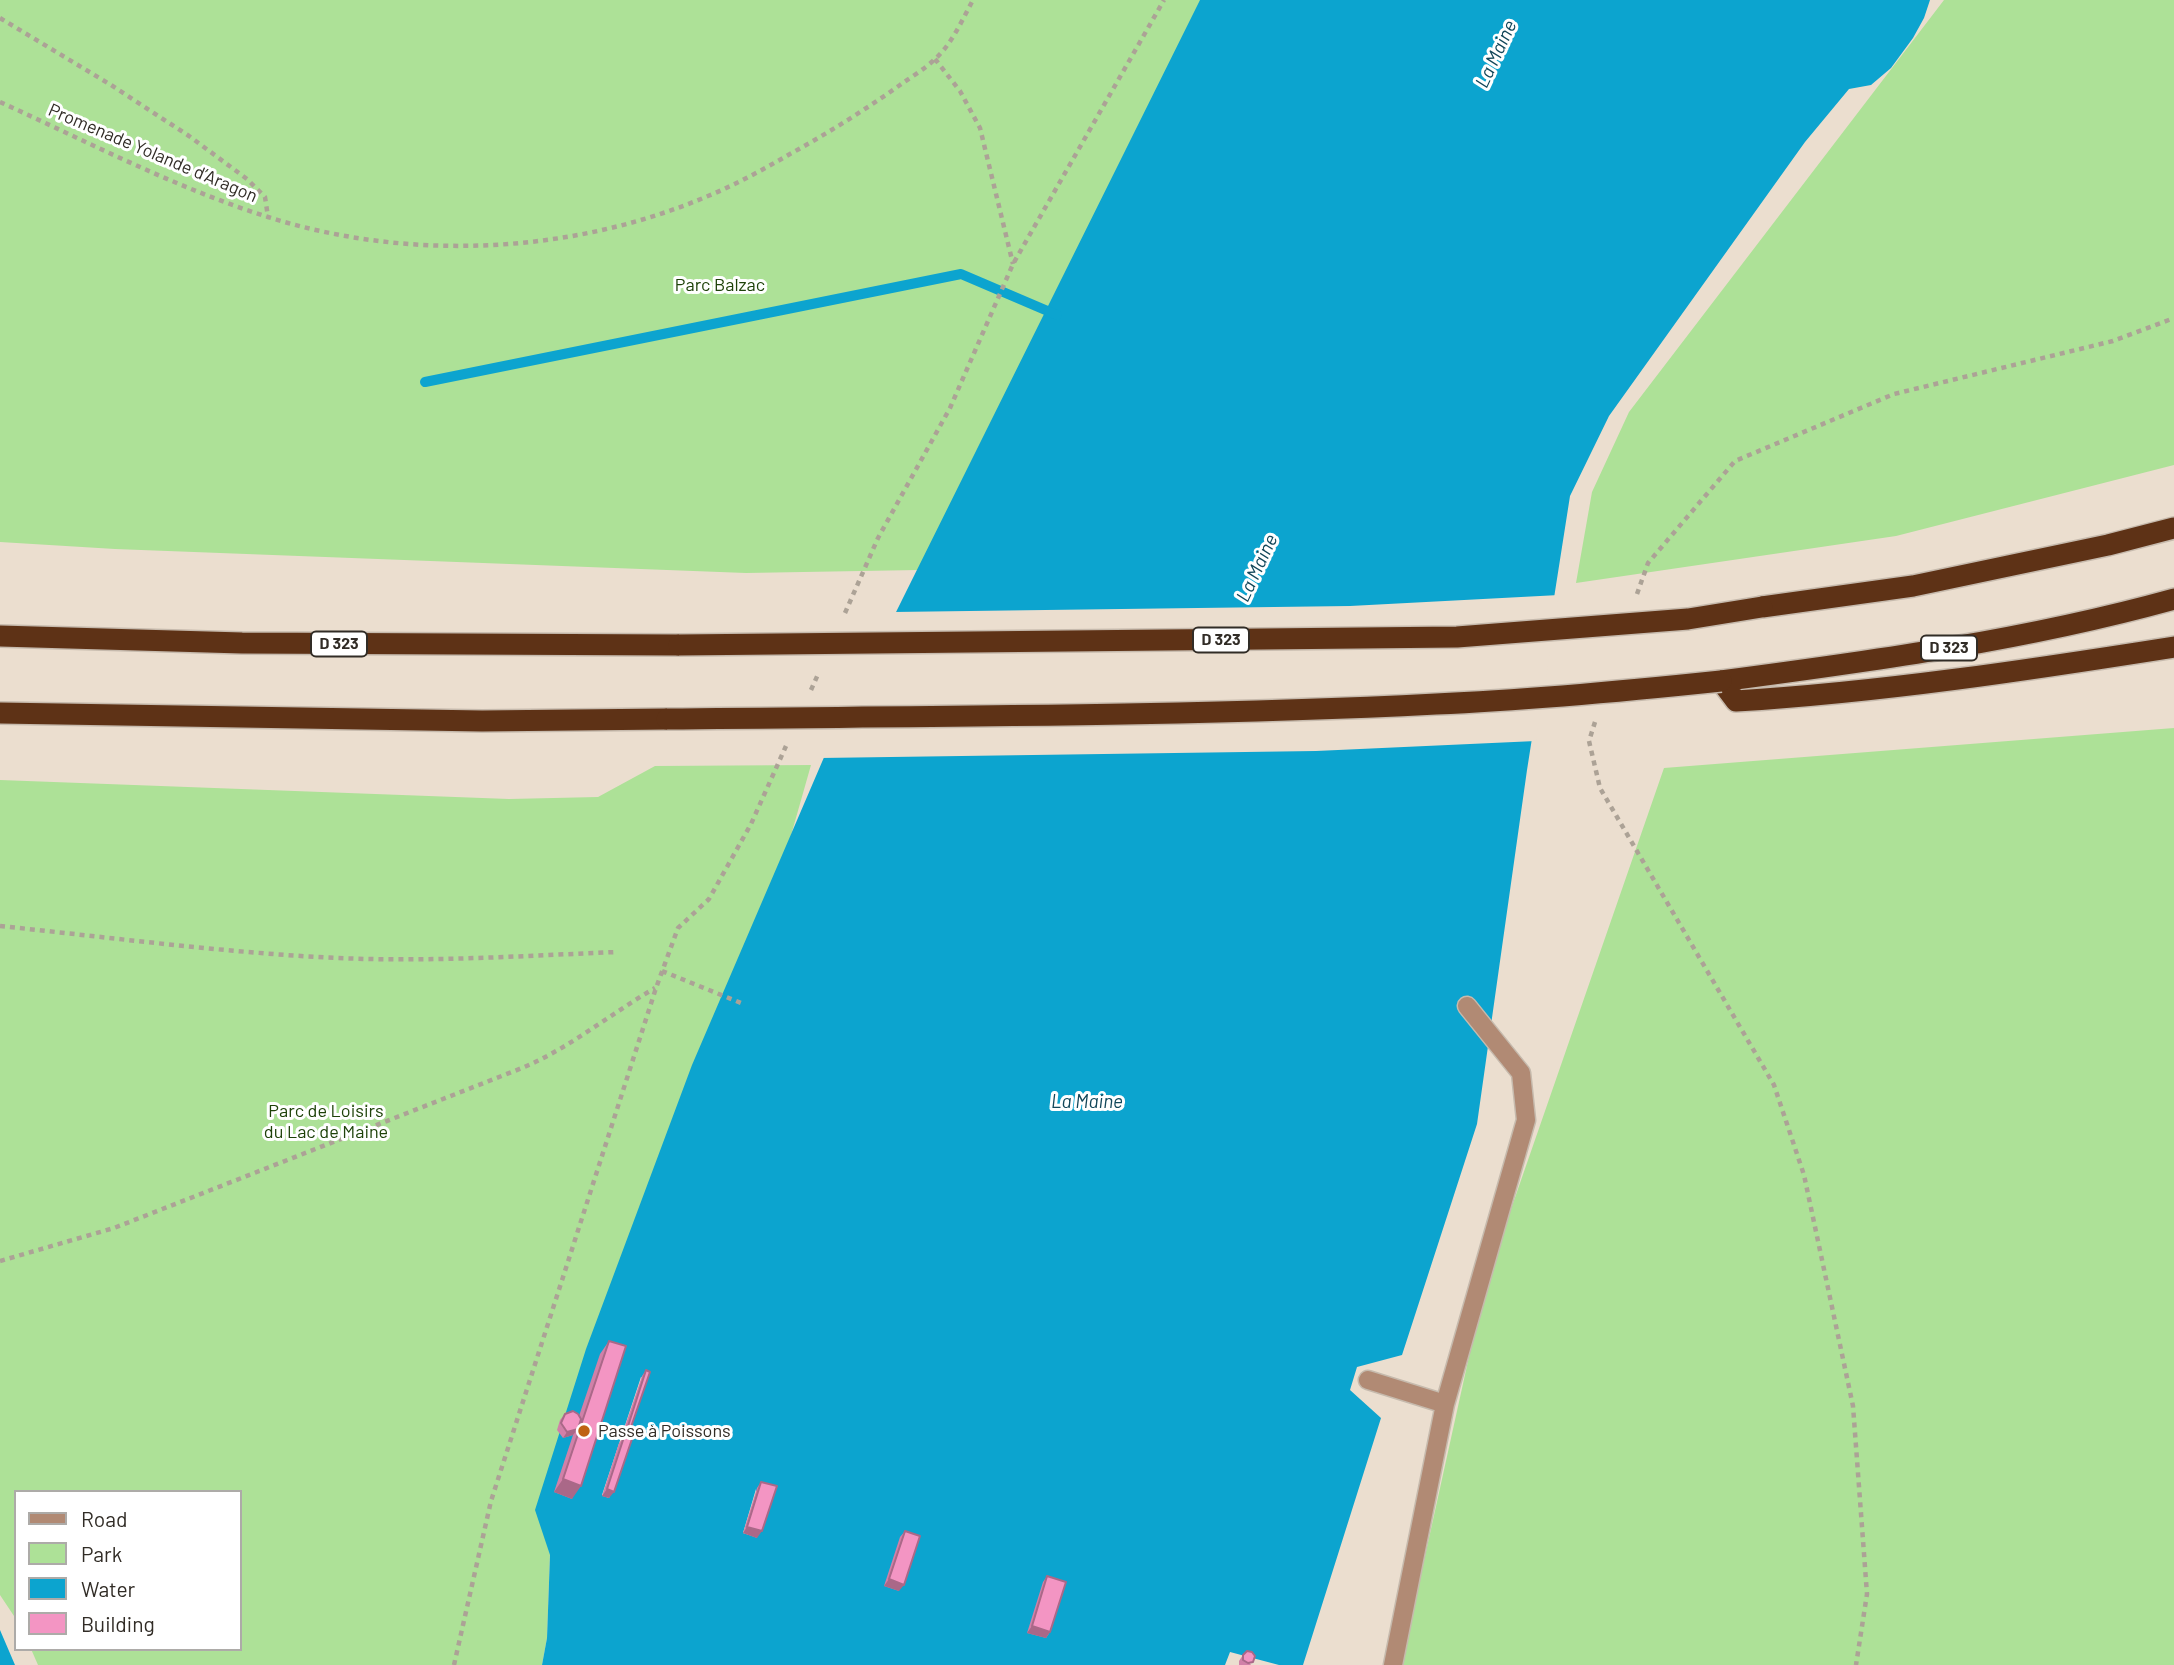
<!DOCTYPE html>
<meta charset="utf-8">
<style>
body{margin:0}
#map{position:relative;width:2174px;height:1665px;overflow:hidden;background:#ebdecf;font-family:Barlow,sans-serif}
canvas{display:block}
.legend{position:absolute;left:14px;top:1490px;width:228px;height:161px;box-sizing:border-box;background:#fff;border:2px solid #adaba8;margin:0;padding:9px 12px;list-style:none;font-size:21px;color:#312c26}
.legend li{display:flex;align-items:center;gap:14px;height:35px}
.legend b{width:35px;border:2px solid #adaba8}
</style>
<div id="map">
<canvas width="2174" height="1665"></canvas>
<ul class="legend">
<li><b style="height:9px;background:#b18a74"></b>Road</li>
<li><b style="height:19px;background:#ade197"></b>Park</li>
<li><b style="height:19px;background:#0ca4cf"></b>Water</li>
<li><b style="height:19px;background:#f395c3"></b>Building</li>
</ul>
</div>
<script>
const ctx = document.querySelector('canvas').getContext('2d');
ctx.lineJoin = 'round';
function fillPath(path, color) {
  ctx.fillStyle = color;
  ctx.fill(path, 'evenodd');
}
function trace(path, color, width, dash) {
  ctx.strokeStyle = color;
  ctx.lineWidth = width;
  ctx.lineCap = dash ? 'butt' : 'round';
  ctx.setLineDash(dash || []);
  ctx.stroke(path);
}
function write(font, color, halo, rows, align = 'center') {
  ctx.font = font + ' Barlow,sans-serif';
  ctx.lineWidth = 6;
  ctx.setLineDash([]);
  ctx.textBaseline = 'middle';
  ctx.strokeStyle = halo;
  ctx.fillStyle = color;
  for (const [text, x, y, turn = 0] of rows) {
    ctx.save();
    ctx.translate(x, y);
    ctx.rotate((+turn || 0) * Math.PI / 180);
    ctx.textAlign = isNaN(turn) ? turn : align;
    if (halo) ctx.strokeText(text, 0, 0);
    ctx.fillText(text, 0, 0);
    ctx.restore();
  }
}
const green = new Path2D(`
 M 0,0 L 1203,0 L 918,570 L 746,573 L 115,549 L 0,542 Z
 M 1944,0 L 2174,0 L 2174,465 L 1896,536 L 1576,583 L 1592,492 L 1629,412 Z
 M 2174,728 L 2174,1665 L 1401,1665 L 1485,1284 L 1664,768 Z
 M 811,765 L 753,969 L 536,1510 L 550,1554 L 547,1638 L 542,1665 L 38,1665 L 31,1649 L 240,1649 L 240,1492 L 16,1492 L 16,1619 L 0,1595 L 0,780 L 509,799 L 598,797 L 655,766 Z`);
const water = new Path2D(`
 M 1200,0 L 1930,0 L 1924,18 L 1913,38 L 1891,68 L 1871,85 L 1849,89 L 1805,142 L 1609,416 L 1570,496 L 1527,770 L 1477,1124 L 1402,1355 L 1357,1367 L 1350,1390 L 1381,1418 L 1303,1665 L 1279,1665 L 1230,1652 L 1225,1665 L 542,1665 L 547,1638 L 550,1555 L 535,1510 L 586,1349 L 692,1065 L 825,755 ZM 641,1377 L 645,1379 L 623,1444 L 609,1498 L 602,1495 ZM 756,1489 L 757,1537 L 743,1533 Z
 M 0,1630 L 15,1665 L 0,1665 Z`);
const pier = new Path2D(`
 M 1559,595 L 1536,741 L 1316,751 L 820,758 L 893,612 L 1350,606 Z`);
const stream = new Path2D(`
 M 425,382 L 961,274 L 1057,315`);
const path = new Path2D(`
 M 0,18 L 111,85 L 189,136 L 247,179 L 265,197 L 268,217
 M 935,59 L 960,91 L 980,128 L 1013,264
 M 0,102 C 88,142 176,188 268,217 C 410,262 572,254 708,196 C 737,184 764,169 790,154 C 828,133 865,110 900,85 C 911,77 925,69 935,59 C 952,44 962,20 973,0
 M 1637,594 L 1648,563 L 1735,461 L 1894,394 L 2113,341 L 2174,318
 M 845,613 L 878,538 L 950,408 L 1013,264 L 1164,0
 M 811,690 L 819,672
 M 1595,722 L 1589,741 L 1600,788 L 1774,1085 L 1804,1175 L 1853,1406 L 1867,1594 L 1856,1665
 M 0,926 C 106,937 212,951 318,957 C 418,963 518,956 617,952
 M 662,971 L 741,1003
 M 0,1261 L 114,1228 L 522,1068 C 570,1048 610,1014 655,988
 M 454,1665 L 491,1501 L 656,988 L 678,928 L 709,899 L 751,824 L 786,746`);
const minor = new Path2D(`
 M 1368,1380 L 1445,1404
 M 1393,1665 L 1445,1404 L 1526,1120 L 1521,1073 L 1467,1006`);
const highway = new Path2D(`
 M 2174,599 C 2026,640 1873,661 1721,681 L 1736,701 C 1883,692 2028,670 2174,647
 M 1762,607 L 1913,586 L 2108,545 L 2174,528
 M 0,636 L 242,643 L 679,645
 M 0,713 L 482,721 L 667,719`);
const highwayBridge = new Path2D(`
 M 679,645 L 1457,637 L 1688,619 L 1762,607
 M 667,719 C 923,716 1180,717 1436,704 C 1531,700 1626,691 1721,681`);
const wall = new Path2D(`
 M 609,1341 L 572,1499 L 554,1492 L 573,1435 L 563,1438 L 557,1430 L 560,1420 L 565,1414 L 579,1416 L 600,1354 Z
 M 646,1370 L 631,1427 L 626,1434 L 623,1432 L 642,1376 Z
 M 624,1437 L 609,1498 L 602,1496 L 619,1443 Z
 M 761,1482 L 757,1538 L 743,1533 L 757,1488 Z
 M 905,1531 L 899,1591 L 884,1586 L 900,1537 Z
 M 1047,1576 L 1050,1632 L 1046,1638 L 1027,1633 L 1043,1582 Z
 M 1243,1655 L 1251,1665 L 1239,1665 L 1239,1661 Z`);
const shadedWall = new Path2D(`
 M 628,1426 L 631,1427 L 626,1434 L 623,1432 Z
 M 578,1429 L 573,1435 L 563,1438 L 567,1432 Z
 M 563,1479 L 581,1486 L 572,1499 L 554,1492 Z
 M 607,1489 L 614,1492 L 609,1498 L 602,1496 Z
 M 747,1527 L 762,1531 L 757,1538 L 743,1533 Z
 M 889,1579 L 904,1585 L 899,1591 L 884,1586 Z
 M 1032,1626 L 1050,1632 L 1046,1638 L 1027,1633 Z`);
const building = new Path2D(`
 M 609,1341 L 626,1346 L 581,1486 L 563,1479 Z
 M 646,1370 L 650,1372 L 631,1427 L 628,1426 Z
 M 573,1411 L 578,1414 L 581,1419 L 578,1429 L 567,1432 L 561,1423 L 565,1414 Z
 M 624,1437 L 632,1439 L 614,1492 L 607,1489 Z
 M 761,1482 L 777,1486 L 762,1531 L 747,1527 Z
 M 905,1531 L 920,1536 L 904,1585 L 889,1579 Z
 M 1047,1576 L 1066,1582 L 1050,1632 L 1032,1626 Z
 M 1247,1651 L 1252,1652 L 1255,1656 L 1253,1662 L 1248,1663 L 1243,1660 L 1243,1655 Z`);
const markers = [
 [584,1431,7,"#bf6312"]
];
const shields = [
 [1221,640,56],
 [339,644,56],
 [1949,648,56]
];
const shieldNames = [
 ["D 323",1221,640],
 ["D 323",339,644],
 ["D 323",1949,648]
];
const streetNames = [
 ["Promenade Yolande d’Aragon",153,153,23]
];
const parkNames = [
 ["Parc Balzac",720,285],
 ["Parc de Loisirs",326,1111],
 ["du Lac de Maine",326,1132]
];
const poiNames = [
 ["Passe à Poissons",598,1431]
];
const waterNames = [
 ["La Maine",1496,54,-65],
 ["La Maine",1257,568,-65],
 ["La Maine",1087,1102]
];
fillPath(green, '#ade197');
fillPath(water, '#0ca4cf');
fillPath(pier, '#ebdecf');
trace(stream, '#0ca4cf', 10);
trace(minor, '#c6baad', 21);
trace(highway, '#c6baad', 24);
trace(path, '#aca296', 4.5, [5, 5]);
trace(minor, '#b18a74', 18);
trace(highway, '#5e3216', 21);
trace(highwayBridge, '#c6baad', 24, []);
trace(highwayBridge, '#5e3216', 21);
fillPath(wall, '#d180a8');
fillPath(shadedWall, '#aa6888');
fillPath(building, '#f395c3');
trace(building, '#aa6888', 2);
for (const [x, y, r, color] of markers) {
  const dot = new Path2D();
  dot.arc(x, y, r, 0, 2 * Math.PI);
  ctx.fillStyle = color;
  ctx.fill(dot);
  trace(dot, '#fff', 2.5);
}
for (const [x, y, w] of shields) {
  const box = new Path2D();
  box.roundRect(x - w / 2, y - 12.5, w, 25, 5);
  ctx.fillStyle = '#fff';
  ctx.fill(box);
  trace(box, '#312c26', 2);
}
write('bold 16px', '#312c26', null, shieldNames);
write('18px', '#312c26', '#fff', streetNames);
write('18px', '#1e4209', '#fff', parkNames);
write('18px', '#312c26', '#fff', poiNames, 'left');
write('italic 19px', '#12475a', '#fff', waterNames);
</script>
